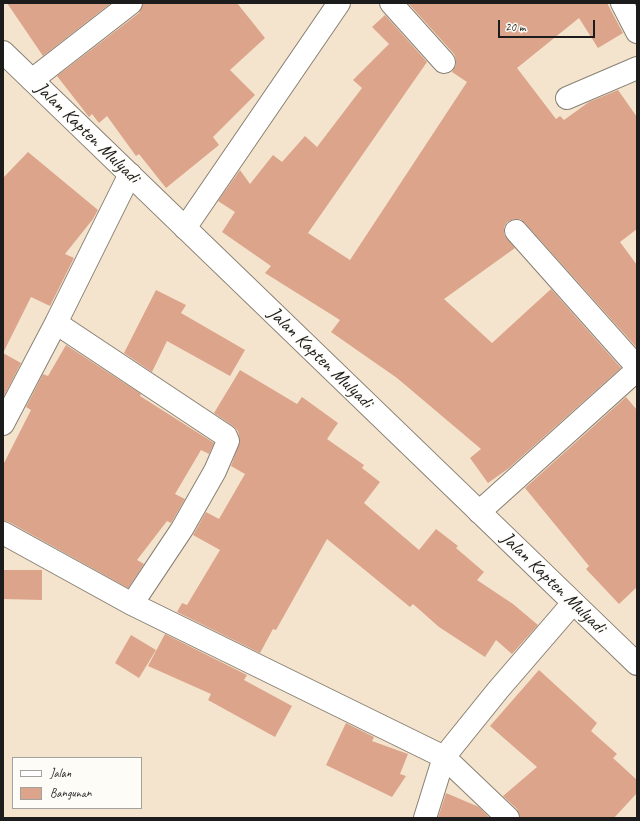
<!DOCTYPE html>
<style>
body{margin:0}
#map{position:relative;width:640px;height:821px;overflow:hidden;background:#f5e4cd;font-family:Caveat,sans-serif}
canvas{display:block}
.frame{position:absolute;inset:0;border:4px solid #1c1c1c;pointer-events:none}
.legend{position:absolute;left:12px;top:757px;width:130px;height:52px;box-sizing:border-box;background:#fdfcf7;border:1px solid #a3a29f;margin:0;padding:5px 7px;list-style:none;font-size:12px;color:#1c1c1c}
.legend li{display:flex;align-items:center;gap:8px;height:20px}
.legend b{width:20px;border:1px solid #a3a29f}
.scale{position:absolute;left:498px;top:20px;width:97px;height:18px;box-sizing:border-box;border:2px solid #1c1c1c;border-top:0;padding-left:5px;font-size:12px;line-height:14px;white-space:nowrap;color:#1c1c1c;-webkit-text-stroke:3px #fdfcf7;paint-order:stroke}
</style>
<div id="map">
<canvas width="640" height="821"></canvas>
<div class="frame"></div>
<ul class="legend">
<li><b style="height:5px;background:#fff"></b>Jalan</li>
<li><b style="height:11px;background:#dba48b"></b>Bangunan</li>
</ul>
<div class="scale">20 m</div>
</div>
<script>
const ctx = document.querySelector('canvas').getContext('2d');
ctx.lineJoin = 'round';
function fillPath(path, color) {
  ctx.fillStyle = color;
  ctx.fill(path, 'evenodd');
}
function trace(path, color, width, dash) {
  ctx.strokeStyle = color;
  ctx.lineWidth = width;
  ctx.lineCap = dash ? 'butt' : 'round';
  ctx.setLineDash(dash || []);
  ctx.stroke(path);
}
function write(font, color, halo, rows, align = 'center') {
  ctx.font = font + ' Caveat,sans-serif';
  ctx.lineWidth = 3;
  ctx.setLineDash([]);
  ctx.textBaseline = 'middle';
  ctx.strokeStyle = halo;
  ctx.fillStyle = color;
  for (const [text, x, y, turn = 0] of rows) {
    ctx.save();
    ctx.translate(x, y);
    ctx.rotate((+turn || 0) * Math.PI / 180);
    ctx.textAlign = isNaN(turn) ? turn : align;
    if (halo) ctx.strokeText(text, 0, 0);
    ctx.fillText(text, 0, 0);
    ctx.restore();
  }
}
const building = new Path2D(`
 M 7,3 L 111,3 L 43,56 Z
 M 143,3 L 237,3 L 265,38 L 230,70 L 255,95 L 213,137 L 219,145 L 166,188 L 139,154 L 136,156 L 107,116 L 99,123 L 92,114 L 89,117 L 57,76 L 139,13 Z
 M 408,3 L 607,3 L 623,33 L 598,48 L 579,18 L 517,68 L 556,119 L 560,116 L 564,120 L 589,102 L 618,90 L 637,117 L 637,229 L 620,242 L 637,265 L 637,348 L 525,223 L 520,219 L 514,219 L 507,222 L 504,227 L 504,234 L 515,248 L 444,299 L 492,343 L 551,289 L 621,368 L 509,468 L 488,483 L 470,458 L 481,449 L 397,378 L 331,332 L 340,320 L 265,273 L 271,266 L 222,232 L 235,212 L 218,201 L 240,170 L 250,184 L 273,155 L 282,162 L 305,136 L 317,147 L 362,88 L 353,80 L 389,44 L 372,27 L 385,15 L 427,62 L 308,233 L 350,260 L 467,82 L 452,72 L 456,65 L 456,59 L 454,54 Z
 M 28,152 L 98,210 L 93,219 L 65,254 L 74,258 L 50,306 L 31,297 L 3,353 L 3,178 Z
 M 156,290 L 186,305 L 181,313 L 245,350 L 230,376 L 167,341 L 152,372 L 124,353 Z
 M 66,345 L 141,394 L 140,396 L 214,443 L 209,454 L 201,450 L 175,494 L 185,499 L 171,523 L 167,521 L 137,560 L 144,564 L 128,588 L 9,522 L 3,521 L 3,465 L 31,410 L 26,407 L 43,374 L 48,376 Z
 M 3,353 L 21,363 L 4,396 L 3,396 Z
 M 240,370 L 297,404 L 302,397 L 338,423 L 327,439 L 364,465 L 362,468 L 380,482 L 364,503 L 419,550 L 436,529 L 458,546 L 456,548 L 484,572 L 477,580 L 513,604 L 538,625 L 512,654 L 496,640 L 485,657 L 439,627 L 413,604 L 410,607 L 327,539 L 276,630 L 273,629 L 260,653 L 177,612 L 182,603 L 187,605 L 220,550 L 193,535 L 206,512 L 219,519 L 245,474 L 231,466 L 240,441 L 238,431 L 233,426 L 214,413 Z
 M 626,397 L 637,410 L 637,587 L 619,604 L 586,569 L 589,566 L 525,488 Z
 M 3,570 L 42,570 L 42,600 L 3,599 Z
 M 165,634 L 247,675 L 244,680 L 292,706 L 275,737 L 208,700 L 211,694 L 148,666 Z
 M 131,635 L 156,650 L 139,678 L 115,663 Z
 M 539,670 L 597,723 L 591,731 L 617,754 L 613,758 L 637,780 L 637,793 L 614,818 L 520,818 L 517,809 L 503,796 L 537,767 L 490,726 Z
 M 346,723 L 374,737 L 372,741 L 408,754 L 400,774 L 406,776 L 392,797 L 326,765 Z
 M 446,793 L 479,807 L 490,818 L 438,818 Z`);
const street = new Path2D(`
 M 391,3 L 444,62
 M 622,3 L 637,32
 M 32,80 L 131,3
 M 567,98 L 637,68
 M 185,228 L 339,3
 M 516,231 L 637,367
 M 56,323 L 226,436 L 228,441 L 215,471 L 182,529 L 132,604
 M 3,424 L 56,323 L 130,174
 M 479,512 L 637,370
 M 3,533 L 132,604 L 444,757 L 508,818
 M 425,818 L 444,757 L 498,690 L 573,603`);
const secondary = new Path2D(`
 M 3,52 L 637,664`);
const streetNames = [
 ["Jalan Kapten Mulyadi",87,133,44],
 ["Jalan Kapten Mulyadi",320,358,44],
 ["Jalan Kapten Mulyadi",553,583,44]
];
fillPath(building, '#dba48b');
trace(street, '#888074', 24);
trace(secondary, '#888074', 24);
trace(street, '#fff', 22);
trace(secondary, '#fff', 22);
write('19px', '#1c1c1c', '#fdfcf7', streetNames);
</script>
